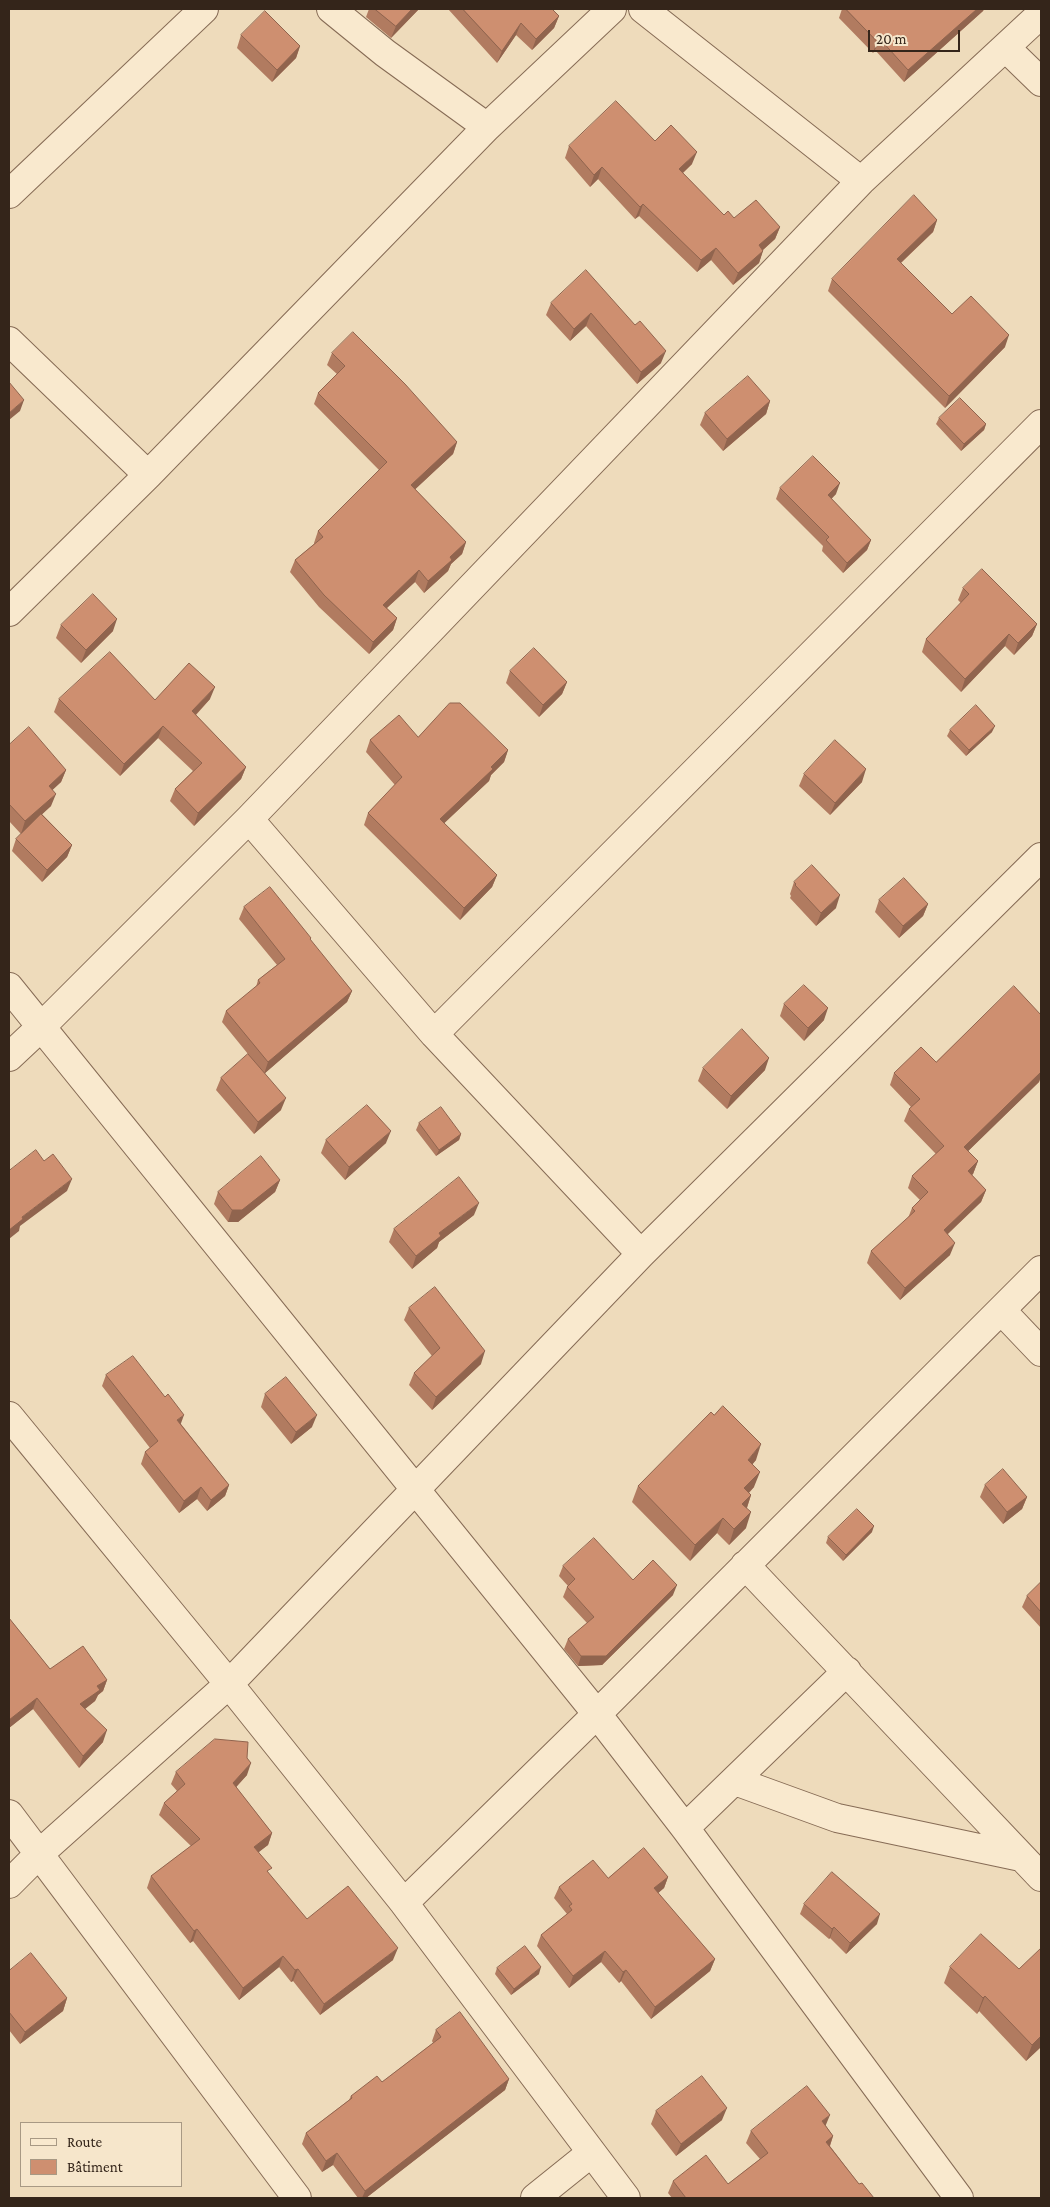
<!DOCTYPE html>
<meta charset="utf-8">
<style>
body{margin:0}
#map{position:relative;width:1050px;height:2207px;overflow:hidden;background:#eedbbb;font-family:"Crimson Pro",serif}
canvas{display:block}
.frame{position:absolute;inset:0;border:10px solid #34251a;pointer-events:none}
.legend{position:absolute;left:20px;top:2122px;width:162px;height:65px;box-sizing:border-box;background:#f6e6cb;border:1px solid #a89984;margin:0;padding:6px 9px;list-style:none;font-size:15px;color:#34251a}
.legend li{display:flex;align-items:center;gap:10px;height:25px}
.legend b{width:25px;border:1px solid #a89984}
.scale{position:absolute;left:868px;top:30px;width:92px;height:22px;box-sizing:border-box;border:2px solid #34251a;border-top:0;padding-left:6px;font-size:15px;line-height:18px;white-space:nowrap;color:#34251a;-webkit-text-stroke:4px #f6e6cb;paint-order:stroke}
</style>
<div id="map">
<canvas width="1050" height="2207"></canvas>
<div class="frame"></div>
<ul class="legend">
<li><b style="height:6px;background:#f9e9ce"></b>Route</li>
<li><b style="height:14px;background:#ce8f70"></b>Bâtiment</li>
</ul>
<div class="scale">20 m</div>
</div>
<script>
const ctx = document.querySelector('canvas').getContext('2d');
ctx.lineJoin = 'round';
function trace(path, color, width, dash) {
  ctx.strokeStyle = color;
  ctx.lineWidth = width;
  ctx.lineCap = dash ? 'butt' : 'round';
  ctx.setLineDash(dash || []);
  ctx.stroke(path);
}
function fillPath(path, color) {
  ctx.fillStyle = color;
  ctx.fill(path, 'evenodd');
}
const minor = new Path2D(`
 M 331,9 L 385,53 L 487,127
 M 643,9 L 861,181
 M 1006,48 L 1041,82
 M 9,194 L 204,9
 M 9,341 L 148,475
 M 9,612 L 148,475 L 487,127 L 612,9
 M 249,819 L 434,1034 L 641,1254
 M 9,987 L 597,1714 L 685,1828 L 959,2198
 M 434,1034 L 1041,424
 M 9,1057 L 41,1027 L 249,819 L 861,181 L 1041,14
 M 1001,1310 L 1041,1352
 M 9,1416 L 229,1684 L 404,1903 L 626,2198
 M 745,1565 L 1041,1877
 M 735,1781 L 837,1818 L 1021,1857
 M 9,1814 L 297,2198
 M 685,1828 L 847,1671
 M 9,1884 L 39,1854 L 229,1684 L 641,1254 L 1041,857
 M 404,1903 L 597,1714 L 1041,1270
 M 535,2198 L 591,2153`);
const wall = new Path2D(`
 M 369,9 L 419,9 L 391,38 L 366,17 Z
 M 448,9 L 552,9 L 559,16 L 554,28 L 532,50 L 516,35 L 497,63 Z
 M 842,9 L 984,9 L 983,11 L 904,82 L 875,50 L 873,53 L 839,18 Z
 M 241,35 L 300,46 L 296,58 L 272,82 L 237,48 Z
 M 655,141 L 692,164 L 683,173 L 724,215 L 734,218 L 780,227 L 775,239 L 763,250 L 759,263 L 733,285 L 711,260 L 697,272 L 639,216 L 635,219 L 598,179 L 590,187 L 565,158 L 569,146 Z
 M 937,220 L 933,232 L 901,263 L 952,314 L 1005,347 L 945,408 L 828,291 L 832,279 Z
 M 551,303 L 635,325 L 661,363 L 637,384 L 586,326 L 570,341 L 546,315 Z
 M 332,353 L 457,442 L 453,454 L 415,489 L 466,542 L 462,554 L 451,564 L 448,571 L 424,593 L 415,582 L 387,608 L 397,618 L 393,630 L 369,654 L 319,607 L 290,572 L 295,560 L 314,544 L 314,543 L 318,531 L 379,470 L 314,404 L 318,393 L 337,374 L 327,365 Z
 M 770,401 L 766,414 L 723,451 L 700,425 L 705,413 Z
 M 939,418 L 986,424 L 984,430 L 961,451 L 936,424 Z
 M 780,488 L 836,494 L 831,498 L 871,540 L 867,550 L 843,573 L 822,551 L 823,546 L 776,499 Z
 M 963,588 L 1037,624 L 1032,636 L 1014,655 L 1005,646 L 961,692 L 922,652 L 926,639 L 961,603 L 958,600 Z
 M 61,625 L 113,631 L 81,663 L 56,638 Z
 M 510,671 L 567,682 L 562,694 L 539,717 L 506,683 Z
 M 59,699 L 155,700 L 210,699 L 196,715 L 246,767 L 241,779 L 194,826 L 170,801 L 175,789 L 193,771 L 158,738 L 120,776 L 54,712 Z
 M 950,730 L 992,732 L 966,756 L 947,736 Z
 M 418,737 L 508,750 L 504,762 L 491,775 L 489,781 L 444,823 L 497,875 L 492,887 L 460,920 L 364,825 L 368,813 L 395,785 L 366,752 L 370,740 Z
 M 9,745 L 66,770 L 61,782 L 52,790 L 51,806 L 42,814 L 72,845 L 67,857 L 42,882 L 12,851 L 16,839 L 21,834 L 9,821 Z
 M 804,774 L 862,782 L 830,815 L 799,786 Z
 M 794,882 L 836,908 L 816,926 L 790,898 L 791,896 L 790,894 Z
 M 879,900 L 928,904 L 923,916 L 899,938 L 875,912 Z
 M 244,907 L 311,938 L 310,940 L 352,991 L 347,1002 L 265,1073 L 281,1110 L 254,1134 L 216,1090 L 221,1078 L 248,1054 L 222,1022 L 226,1011 L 256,987 L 258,980 L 277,965 L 239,919 Z
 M 784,1004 L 824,1020 L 804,1041 L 780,1016 Z
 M 1041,1015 L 1041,1076 L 1039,1082 L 968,1151 L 978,1161 L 973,1174 L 972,1175 L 986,1190 L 981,1202 L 948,1234 L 950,1255 L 900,1300 L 867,1263 L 871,1251 L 908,1218 L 912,1208 L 920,1200 L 908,1188 L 912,1176 L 936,1154 L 904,1121 L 909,1109 L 911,1107 L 890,1085 L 894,1073 L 936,1062 Z
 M 703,1068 L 765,1070 L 727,1109 L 698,1081 Z
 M 419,1123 L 461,1134 L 459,1140 L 436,1156 L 416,1130 Z
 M 326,1140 L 386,1143 L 345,1180 L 321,1153 Z
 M 280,1180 L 275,1192 L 238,1222 L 228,1222 L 214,1204 L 218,1192 Z
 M 474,1215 L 439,1242 L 437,1248 L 412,1269 L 389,1242 L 394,1229 Z
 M 409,1308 L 481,1364 L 432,1410 L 409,1385 L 414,1373 L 432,1356 L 404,1320 Z
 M 106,1375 L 181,1424 L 229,1485 L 225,1496 L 207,1511 L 197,1499 L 179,1513 L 141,1464 L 145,1452 L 150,1448 L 102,1386 Z
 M 265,1394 L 312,1427 L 291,1444 L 261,1407 Z
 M 756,1460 L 752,1464 L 754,1487 L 749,1493 L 751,1495 L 747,1508 L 746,1528 L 729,1545 L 717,1533 L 690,1561 L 632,1502 L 638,1486 Z
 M 985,1485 L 1027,1497 L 1022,1509 L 1003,1524 L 980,1497 Z
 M 872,1532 L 843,1561 L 826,1543 L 828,1537 Z
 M 563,1566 L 633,1580 L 673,1595 L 602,1665 L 578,1666 L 564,1649 L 568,1639 L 587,1623 L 563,1597 L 567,1587 L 568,1586 L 559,1576 Z
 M 1041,1582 L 1041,1628 L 1022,1607 L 1027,1596 Z
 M 9,1618 L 50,1669 L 107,1680 L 103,1691 L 98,1695 L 95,1701 L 85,1709 L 103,1742 L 79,1768 L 33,1709 L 9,1728 Z
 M 247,1758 L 247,1775 L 236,1787 L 272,1833 L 268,1845 L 258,1852 L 269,1874 L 307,1919 L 393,1960 L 320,2015 L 293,1981 L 291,1982 L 279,1967 L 239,2000 L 193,1941 L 190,1943 L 147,1888 L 151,1876 L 191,1846 L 159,1815 L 164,1803 L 177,1791 L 171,1784 L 176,1772 Z
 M 668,1877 L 664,1888 L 658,1893 L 715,1959 L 710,1971 L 651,2019 L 621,1981 L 619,1983 L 601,1962 L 569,1988 L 537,1946 L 541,1935 L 566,1915 L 567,1914 L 554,1898 L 559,1887 L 608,1878 Z
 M 804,1904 L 877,1924 L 846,1954 L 830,1938 L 829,1939 L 800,1914 Z
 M 950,1967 L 1019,1969 L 1041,2047 L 1026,2061 L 979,2011 L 977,2014 L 944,1983 Z
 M 497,1968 L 539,1974 L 511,1995 L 495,1974 Z
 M 9,1971 L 67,1998 L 63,2011 L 20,2044 L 9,2030 Z
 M 436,2030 L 509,2079 L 505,2090 L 366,2198 L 358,2198 L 333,2165 L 322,2172 L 302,2144 L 306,2133 L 349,2100 L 351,2096 L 382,2082 L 433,2043 L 432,2041 Z
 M 656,2111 L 722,2120 L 676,2156 L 651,2124 Z
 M 826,2126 L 833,2136 L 830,2146 L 859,2184 L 874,2198 L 672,2198 L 668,2193 L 673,2181 L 728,2184 L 760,2159 L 746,2143 L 751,2131 Z`);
const shadedWall = new Path2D(`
 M 412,9 L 419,9 L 391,38 L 396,26 Z
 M 977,9 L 984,9 L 983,11 L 904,82 L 908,70 Z
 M 559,16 L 554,28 L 532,50 L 536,39 Z
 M 521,23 L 516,35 L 497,63 L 502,51 Z
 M 880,39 L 875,50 L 873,53 L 877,41 Z
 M 300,46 L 296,58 L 272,82 L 277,70 Z
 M 697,152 L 692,164 L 675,180 L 679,169 Z
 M 602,167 L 598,179 L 590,187 L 594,175 Z
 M 643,204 L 639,216 L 635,219 L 640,207 Z
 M 937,220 L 933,232 L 892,271 L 897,259 Z
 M 780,227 L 775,239 L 755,257 L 759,245 Z
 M 716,248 L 711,260 L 697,272 L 701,260 Z
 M 763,251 L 759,263 L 733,285 L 738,273 Z
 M 591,313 L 586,326 L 570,341 L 574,329 Z
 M 1009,335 L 1005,347 L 945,408 L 949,396 Z
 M 666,351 L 661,363 L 637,384 L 641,372 Z
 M 24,400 L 20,411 L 9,420 L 9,413 Z
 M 770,401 L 766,414 L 723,451 L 727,439 Z
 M 986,424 L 984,430 L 961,451 L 964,444 Z
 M 457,442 L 453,454 L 407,497 L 411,485 Z
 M 840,483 L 836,494 L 825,506 L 828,495 Z
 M 871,540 L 867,550 L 843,573 L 847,563 Z
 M 466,542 L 462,554 L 451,564 L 448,571 L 424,593 L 428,581 L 450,557 Z
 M 419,570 L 415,582 L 378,616 L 383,605 Z
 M 397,618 L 393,630 L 369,654 L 373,642 Z
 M 117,619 L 113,631 L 81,663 L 86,650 Z
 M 1037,624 L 1032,636 L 1014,655 L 1018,643 Z
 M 1009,634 L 1005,646 L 961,692 L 965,679 Z
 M 567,682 L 562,694 L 539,717 L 543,705 Z
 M 215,687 L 210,699 L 188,723 L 192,711 Z
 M 163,726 L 158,738 L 120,776 L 124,764 Z
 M 995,726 L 992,732 L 966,756 L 969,750 Z
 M 508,750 L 504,762 L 491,775 L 489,781 L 436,831 L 440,819 Z
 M 246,767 L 241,779 L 194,826 L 198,813 Z
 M 866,769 L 862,782 L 830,815 L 835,803 Z
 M 66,770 L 61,782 L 44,798 L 49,786 Z
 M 56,794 L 51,806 L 21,834 L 25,821 Z
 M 72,845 L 67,857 L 42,882 L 47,870 Z
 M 497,875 L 492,887 L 460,920 L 464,908 Z
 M 840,895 L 836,908 L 816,926 L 821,913 Z
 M 928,904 L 923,916 L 899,938 L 903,926 Z
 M 352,991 L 347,1002 L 264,1074 L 268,1062 Z
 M 828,1008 L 824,1020 L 804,1041 L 808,1028 Z
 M 769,1058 L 765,1070 L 727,1109 L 731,1096 Z
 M 1041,1066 L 1041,1076 L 1039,1082 L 960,1159 L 964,1147 Z
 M 286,1098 L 281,1110 L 254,1134 L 258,1122 Z
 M 391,1131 L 386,1143 L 345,1180 L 349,1167 Z
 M 461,1134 L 459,1140 L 436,1156 L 439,1150 Z
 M 978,1161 L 973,1174 L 963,1183 L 968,1171 Z
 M 72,1179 L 67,1191 L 20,1226 L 19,1231 L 9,1239 L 9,1230 L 22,1217 Z
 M 280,1180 L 275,1192 L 238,1222 L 228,1222 L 232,1210 Z
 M 986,1190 L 981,1202 L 939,1242 L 944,1230 Z
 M 479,1203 L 474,1215 L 439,1242 L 437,1248 L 412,1269 L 416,1256 L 439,1233 Z
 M 955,1243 L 950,1255 L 900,1300 L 905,1288 Z
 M 485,1351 L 481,1364 L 432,1410 L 436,1397 Z
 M 184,1415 L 180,1426 L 177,1420 Z
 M 317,1415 L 312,1427 L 291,1444 L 296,1432 Z
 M 761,1444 L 756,1460 L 743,1476 L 748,1460 Z
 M 760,1472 L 754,1487 L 739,1503 L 744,1488 Z
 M 229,1485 L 225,1496 L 207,1511 L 211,1500 Z
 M 201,1487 L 197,1499 L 179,1513 L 184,1501 Z
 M 751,1495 L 746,1510 L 742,1504 Z
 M 1027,1497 L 1022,1509 L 1003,1524 L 1007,1512 Z
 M 751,1512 L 746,1528 L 729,1545 L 734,1529 Z
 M 723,1518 L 717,1533 L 690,1561 L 695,1545 Z
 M 874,1526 L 872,1532 L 843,1561 L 846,1555 Z
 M 677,1585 L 673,1595 L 602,1665 L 578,1666 L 581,1656 Z
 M 107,1680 L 103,1691 L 98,1695 L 95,1701 L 76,1716 L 80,1704 L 97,1686 Z
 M 37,1698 L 33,1709 L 9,1728 L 9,1720 Z
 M 107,1730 L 103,1742 L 79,1768 L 83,1756 Z
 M 251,1763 L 247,1775 L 229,1795 L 233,1783 Z
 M 272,1833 L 268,1845 L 250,1859 L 254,1847 Z
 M 668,1877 L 664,1888 L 650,1900 L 654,1888 Z
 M 880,1914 L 877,1924 L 846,1954 L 850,1943 Z
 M 834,1927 L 830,1938 L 829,1939 L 832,1929 Z
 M 197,1929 L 193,1941 L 190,1943 L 194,1931 Z
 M 398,1948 L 393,1960 L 320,2015 L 324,2004 Z
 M 605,1951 L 601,1962 L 569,1988 L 573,1976 Z
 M 283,1956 L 279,1967 L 239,2000 L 243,1988 Z
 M 715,1959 L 710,1971 L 651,2019 L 655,2007 Z
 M 541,1967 L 539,1974 L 511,1995 L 514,1989 Z
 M 298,1969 L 293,1981 L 291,1982 L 295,1970 Z
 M 626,1970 L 621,1981 L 619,1983 L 623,1972 Z
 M 985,1996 L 979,2011 L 977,2014 L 983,1998 Z
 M 67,1998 L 63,2011 L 20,2044 L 25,2032 Z
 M 1041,2036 L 1041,2047 L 1026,2061 L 1032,2045 Z
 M 509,2079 L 505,2090 L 366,2198 L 362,2198 L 365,2191 Z
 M 727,2108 L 722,2120 L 676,2156 L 681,2144 Z
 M 830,2115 L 825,2127 L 822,2121 Z
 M 833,2136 L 829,2148 L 826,2142 Z
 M 337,2153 L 333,2165 L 322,2172 L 326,2161 Z`);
const building = new Path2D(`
 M 375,9 L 412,9 L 396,26 Z
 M 463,9 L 552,9 L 559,16 L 536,39 L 521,23 L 502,51 Z
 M 846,9 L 977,9 L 908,70 L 880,39 L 877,41 Z
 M 265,11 L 300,46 L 277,70 L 241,35 Z
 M 616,101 L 655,141 L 671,125 L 697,152 L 679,169 L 724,215 L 728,211 L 734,218 L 756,200 L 780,227 L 759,245 L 763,251 L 738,273 L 716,248 L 701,260 L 643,204 L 640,207 L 602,167 L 594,175 L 569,146 Z
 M 914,195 L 937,220 L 897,259 L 952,314 L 971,296 L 1009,335 L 949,396 L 832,279 Z
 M 586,270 L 635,325 L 640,321 L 666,351 L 641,372 L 591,313 L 574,329 L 551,303 Z
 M 353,332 L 405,384 L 457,442 L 411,485 L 466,542 L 450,557 L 452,560 L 428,581 L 419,570 L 383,605 L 397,618 L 373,642 L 324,595 L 295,560 L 323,537 L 318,531 L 387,462 L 318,393 L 345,366 L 332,353 Z
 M 748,376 L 770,401 L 727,439 L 705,413 Z
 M 9,382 L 24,400 L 9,413 Z
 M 960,398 L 986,424 L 964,444 L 939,418 Z
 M 813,456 L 840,483 L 828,495 L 871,540 L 847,563 L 826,540 L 829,537 L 780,488 Z
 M 982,569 L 1037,624 L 1018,643 L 1009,634 L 965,679 L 926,639 L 969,594 L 963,588 Z
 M 93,594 L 117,619 L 86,650 L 61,625 Z
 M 534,648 L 567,682 L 543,705 L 510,671 Z
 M 110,652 L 155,700 L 189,663 L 215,687 L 192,711 L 246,767 L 198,813 L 175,789 L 202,763 L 163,726 L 124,764 L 59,699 Z
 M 450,703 L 460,703 L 508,750 L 491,767 L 493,769 L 440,819 L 497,875 L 464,908 L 368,813 L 402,777 L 370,740 L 399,715 L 418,737 Z
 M 976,705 L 995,726 L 969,750 L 950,730 Z
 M 29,727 L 66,770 L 49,786 L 56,794 L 25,821 L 9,804 L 9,745 Z
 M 835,740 L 866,769 L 835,803 L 804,774 Z
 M 41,814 L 72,845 L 47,870 L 16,839 Z
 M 812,865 L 840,895 L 821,913 L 795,885 L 796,884 L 794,882 Z
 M 904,878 L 928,904 L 903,926 L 879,900 Z
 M 270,887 L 311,938 L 310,939 L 352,991 L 268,1062 L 226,1011 L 260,983 L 258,980 L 285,959 L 244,907 Z
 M 804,985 L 828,1008 L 808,1028 L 784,1004 Z
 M 1014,986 L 1041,1015 L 1041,1066 L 1040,1067 L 1041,1068 L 1041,1072 L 964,1147 L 978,1161 L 968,1171 L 986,1190 L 944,1230 L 955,1243 L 905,1288 L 871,1251 L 915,1211 L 912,1208 L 928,1192 L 912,1176 L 944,1146 L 909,1109 L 920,1099 L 894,1073 L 921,1047 L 936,1062 Z
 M 742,1029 L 769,1058 L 731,1096 L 703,1068 Z
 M 248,1054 L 286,1098 L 258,1122 L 221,1078 Z
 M 367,1105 L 391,1131 L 349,1167 L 326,1140 Z
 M 441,1107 L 461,1134 L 439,1150 L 419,1123 Z
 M 36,1150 L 44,1161 L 53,1154 L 72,1179 L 22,1217 L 23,1219 L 9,1230 L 9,1171 Z
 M 261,1156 L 280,1180 L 242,1210 L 232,1210 L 218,1192 Z
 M 459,1177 L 479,1203 L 439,1233 L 441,1236 L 416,1256 L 394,1229 Z
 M 435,1287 L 485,1351 L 436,1397 L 414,1373 L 440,1348 L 409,1308 Z
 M 133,1356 L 165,1397 L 168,1394 L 184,1415 L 177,1420 L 229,1485 L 211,1500 L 201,1487 L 184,1501 L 145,1452 L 158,1441 L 106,1375 Z
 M 286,1377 L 317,1415 L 296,1432 L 265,1394 Z
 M 723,1406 L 761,1444 L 748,1460 L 760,1472 L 744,1488 L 751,1495 L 742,1504 L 751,1512 L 734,1529 L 723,1518 L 695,1545 L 638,1486 L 711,1412 L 714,1415 Z
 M 1003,1469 L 1027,1497 L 1007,1512 L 985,1485 Z
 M 857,1509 L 874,1526 L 846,1555 L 828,1537 Z
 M 594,1538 L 633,1580 L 653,1560 L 677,1585 L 606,1656 L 581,1656 L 568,1639 L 594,1617 L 567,1587 L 575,1579 L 563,1566 Z
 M 1041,1582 L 1041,1612 L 1027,1596 Z
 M 9,1618 L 50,1669 L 83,1646 L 107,1680 L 97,1686 L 100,1690 L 80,1704 L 107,1730 L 83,1756 L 37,1698 L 9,1720 Z
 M 215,1739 L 248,1742 L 247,1758 L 251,1763 L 233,1783 L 272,1833 L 254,1847 L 272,1868 L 267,1871 L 307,1919 L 348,1886 L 398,1948 L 324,2004 L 298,1969 L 295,1970 L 283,1956 L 243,1988 L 197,1929 L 194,1931 L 151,1876 L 200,1839 L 164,1803 L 185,1784 L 176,1772 Z
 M 644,1848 L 668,1877 L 654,1888 L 715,1959 L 655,2007 L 626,1970 L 623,1972 L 605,1951 L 573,1976 L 541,1935 L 572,1910 L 569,1906 L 572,1904 L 559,1887 L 593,1860 L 608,1878 Z
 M 832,1872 L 880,1914 L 850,1943 L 834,1927 L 832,1929 L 804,1904 Z
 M 981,1934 L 1019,1969 L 1041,1948 L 1041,2036 L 1032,2045 L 985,1996 L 983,1998 L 950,1967 Z
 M 525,1946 L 541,1967 L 514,1989 L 497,1968 Z
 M 31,1953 L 67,1998 L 25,2032 L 9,2012 L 9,1971 Z
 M 460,2012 L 509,2079 L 365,2191 L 337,2153 L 326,2161 L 306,2133 L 352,2098 L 351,2096 L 377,2076 L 382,2082 L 441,2037 L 436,2030 Z
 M 702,2076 L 727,2108 L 681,2144 L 656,2111 Z
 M 807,2086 L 830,2115 L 822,2121 L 833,2136 L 826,2142 L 859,2184 L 862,2183 L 874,2198 L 686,2198 L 673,2181 L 706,2155 L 728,2184 L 768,2153 L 751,2131 Z`);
trace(minor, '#866b55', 30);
trace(minor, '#f9e9ce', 28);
fillPath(wall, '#b17b60');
fillPath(shadedWall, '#90644e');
fillPath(building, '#ce8f70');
trace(building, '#90644e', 1);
</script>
